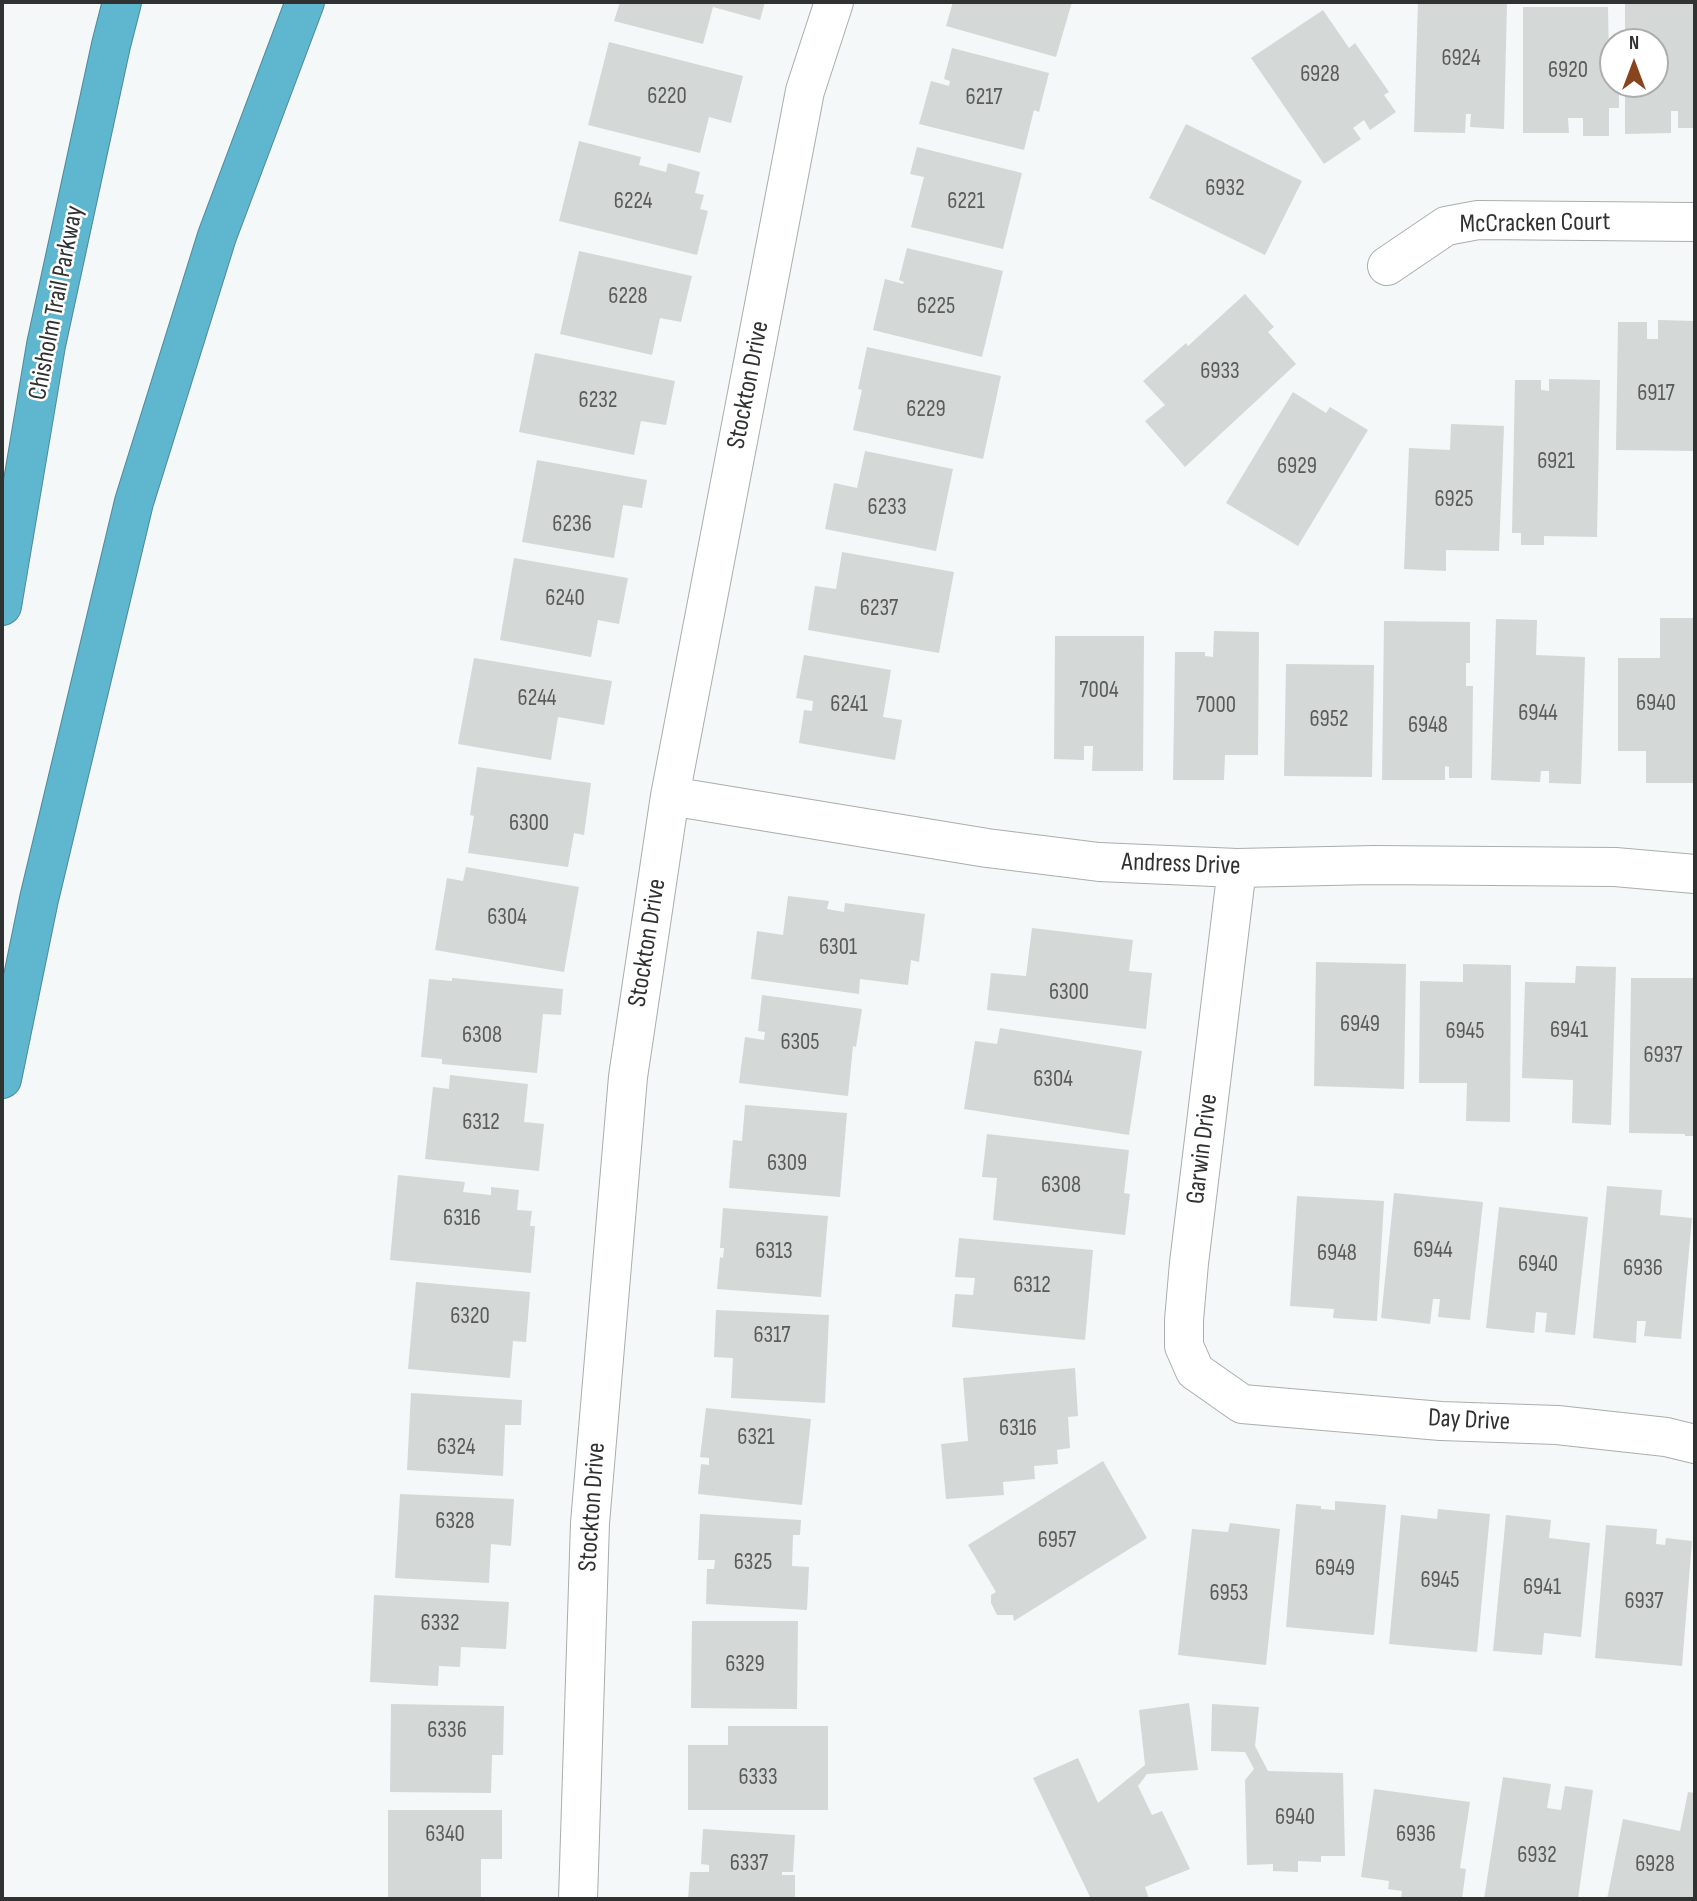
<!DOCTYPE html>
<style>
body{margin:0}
#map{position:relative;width:1697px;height:1901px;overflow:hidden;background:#f4f8f8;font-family:"Sofia Sans Condensed",sans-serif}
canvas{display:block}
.frame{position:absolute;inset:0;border:4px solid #303232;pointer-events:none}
.north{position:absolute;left:1599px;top:28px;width:70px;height:70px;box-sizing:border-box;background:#fff;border:2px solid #acadad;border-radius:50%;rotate:0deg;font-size:19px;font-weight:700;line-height:28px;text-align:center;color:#303232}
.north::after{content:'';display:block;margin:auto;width:24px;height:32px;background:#8a441d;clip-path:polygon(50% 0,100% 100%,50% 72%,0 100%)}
</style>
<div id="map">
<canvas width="1697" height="1901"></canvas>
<div class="frame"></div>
<div class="north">N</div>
</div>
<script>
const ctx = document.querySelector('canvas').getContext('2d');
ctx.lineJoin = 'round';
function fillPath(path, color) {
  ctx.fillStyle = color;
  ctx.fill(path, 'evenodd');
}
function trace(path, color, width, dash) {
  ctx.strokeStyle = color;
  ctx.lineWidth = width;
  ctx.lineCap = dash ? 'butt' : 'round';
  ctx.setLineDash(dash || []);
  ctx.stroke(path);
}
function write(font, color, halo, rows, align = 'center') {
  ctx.font = font + ' "Sofia Sans Condensed",sans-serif';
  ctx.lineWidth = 5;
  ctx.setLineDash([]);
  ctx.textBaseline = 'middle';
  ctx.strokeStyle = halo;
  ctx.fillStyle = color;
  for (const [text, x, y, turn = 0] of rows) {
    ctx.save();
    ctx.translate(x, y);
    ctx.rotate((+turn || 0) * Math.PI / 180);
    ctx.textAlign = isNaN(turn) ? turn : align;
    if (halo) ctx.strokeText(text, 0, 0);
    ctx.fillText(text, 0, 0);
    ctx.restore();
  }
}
const building = new Path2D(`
 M 620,2 L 765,2 L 760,20 L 713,7 L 703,44 L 614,21 Z
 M 953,2 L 1072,2 L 1056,57 L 946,26 Z
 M 1418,2 L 1507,4 L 1504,129 L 1470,127 L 1471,114 L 1466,114 L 1465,133 L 1414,132 Z
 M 1625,4 L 1695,4 L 1695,128 L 1678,128 L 1678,111 L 1671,111 L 1671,133 L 1625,134 L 1625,84 L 1655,84 L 1655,42 L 1625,42 Z
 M 1523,7 L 1608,7 L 1609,58 L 1613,58 L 1613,84 L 1619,84 L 1619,108 L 1609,108 L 1609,136 L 1583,136 L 1583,118 L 1568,118 L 1569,133 L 1523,133 Z
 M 1323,10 L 1349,48 L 1355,43 L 1389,92 L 1384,95 L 1396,112 L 1370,130 L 1364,120 L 1353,128 L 1361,139 L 1324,164 L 1251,58 Z
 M 609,42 L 743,76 L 731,123 L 709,117 L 700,153 L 588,125 Z
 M 952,48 L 1049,73 L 1039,112 L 1034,110 L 1024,150 L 919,124 L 931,81 L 949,86 L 950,81 L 944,79 Z
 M 1186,124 L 1302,181 L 1265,255 L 1149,198 Z
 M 579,141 L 641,157 L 639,165 L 666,172 L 668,163 L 700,172 L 695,193 L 704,195 L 700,209 L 708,211 L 697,255 L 559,221 Z
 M 917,147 L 1022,173 L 1003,249 L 911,227 L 924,177 L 910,174 Z
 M 907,248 L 1003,271 L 982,357 L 873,330 L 885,279 L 903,284 L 904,282 L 899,280 Z
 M 579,251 L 692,276 L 681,322 L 660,318 L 652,355 L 560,334 Z
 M 1245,294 L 1274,327 L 1268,332 L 1296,364 L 1185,467 L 1145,421 L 1165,405 L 1143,381 L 1186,343 L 1188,346 Z
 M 1658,320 L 1695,321 L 1695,451 L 1616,450 L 1618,322 L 1647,322 L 1647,339 L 1658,339 Z
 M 867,347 L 1001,376 L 983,459 L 853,430 L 862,390 L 858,389 Z
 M 535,353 L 675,381 L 666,425 L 641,421 L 634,455 L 519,432 Z
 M 1549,379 L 1600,380 L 1597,537 L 1544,536 L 1544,545 L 1521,545 L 1521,533 L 1512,533 L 1515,380 L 1541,380 L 1541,390 L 1549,391 Z
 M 1293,392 L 1326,413 L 1330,407 L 1368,430 L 1298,546 L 1226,503 Z
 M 1451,424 L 1504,426 L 1499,551 L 1446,550 L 1446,571 L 1404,569 L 1409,448 L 1450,450 Z
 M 865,451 L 953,469 L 936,551 L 825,529 L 834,483 L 857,488 Z
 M 537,460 L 647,480 L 642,508 L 623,505 L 614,558 L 522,542 Z
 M 842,552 L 954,572 L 939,653 L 808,630 L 815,586 L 836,589 Z
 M 514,558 L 628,578 L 619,624 L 598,620 L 591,657 L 500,640 Z
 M 1660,618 L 1695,618 L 1695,783 L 1646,783 L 1646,751 L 1618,751 L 1618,658 L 1660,658 Z
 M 1496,619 L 1537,620 L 1536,655 L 1585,657 L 1581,784 L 1549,783 L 1549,771 L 1541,771 L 1540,782 L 1491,780 Z
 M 1384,621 L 1470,622 L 1470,663 L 1466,663 L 1466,686 L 1473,686 L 1472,778 L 1449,778 L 1449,767 L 1445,766 L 1445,780 L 1382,780 Z
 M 1214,631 L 1259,632 L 1258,755 L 1225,755 L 1224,780 L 1173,780 L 1175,652 L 1205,652 L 1205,656 L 1213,657 Z
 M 1055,636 L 1144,636 L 1143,771 L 1092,771 L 1093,746 L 1084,746 L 1084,760 L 1054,759 Z
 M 804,655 L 891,670 L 883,717 L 902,720 L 895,760 L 799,743 L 804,710 L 812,711 L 813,701 L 796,698 Z
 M 474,658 L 612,681 L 604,725 L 558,717 L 551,760 L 458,744 Z
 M 1286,664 L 1374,665 L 1372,777 L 1284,776 Z
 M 477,767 L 591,783 L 584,835 L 574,833 L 568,867 L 468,853 L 474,816 L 470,815 Z
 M 466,867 L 579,887 L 564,972 L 435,950 L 447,878 L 463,881 Z
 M 788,896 L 829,901 L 827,909 L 844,912 L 845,903 L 925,914 L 919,962 L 911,960 L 908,985 L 860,979 L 859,994 L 751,979 L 757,931 L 783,935 Z
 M 1032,928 L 1133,940 L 1129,971 L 1152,973 L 1146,1029 L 987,1010 L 991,973 L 1026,976 Z
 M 1316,962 L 1406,964 L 1404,1089 L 1314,1086 Z
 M 1463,964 L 1511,965 L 1510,1122 L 1466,1121 L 1467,1083 L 1419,1083 L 1420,981 L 1463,982 Z
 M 1576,966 L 1616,967 L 1611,1125 L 1572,1123 L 1573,1080 L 1522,1078 L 1525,982 L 1575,983 Z
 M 452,978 L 563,989 L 561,1015 L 543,1014 L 537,1073 L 442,1064 L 442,1059 L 421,1057 L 429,979 L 452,981 Z
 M 1631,978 L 1695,978 L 1695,1136 L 1685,1136 L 1685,1134 L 1629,1133 Z
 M 762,995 L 862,1009 L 856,1047 L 853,1046 L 848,1096 L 739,1083 L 745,1037 L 764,1040 L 765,1032 L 758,1031 Z
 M 1000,1028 L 1142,1051 L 1129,1135 L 964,1109 L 975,1041 L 997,1044 Z
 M 450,1075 L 528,1084 L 524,1122 L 544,1124 L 539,1171 L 425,1159 L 433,1087 L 449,1089 Z
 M 745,1105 L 847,1113 L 840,1197 L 729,1188 L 733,1140 L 742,1141 Z
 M 987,1134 L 1129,1150 L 1124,1193 L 1130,1194 L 1125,1235 L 993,1220 L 997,1178 L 982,1177 Z
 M 398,1175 L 465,1182 L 463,1192 L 491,1195 L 491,1187 L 519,1190 L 517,1210 L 532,1211 L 530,1226 L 535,1226 L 531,1273 L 390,1260 Z
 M 1607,1186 L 1662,1190 L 1660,1215 L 1692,1218 L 1681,1339 L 1644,1336 L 1646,1321 L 1637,1321 L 1636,1343 L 1593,1338 Z
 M 1394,1193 L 1483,1202 L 1470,1320 L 1438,1317 L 1440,1299 L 1433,1299 L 1430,1324 L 1381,1318 Z
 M 1297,1196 L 1384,1201 L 1377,1321 L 1333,1318 L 1334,1309 L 1290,1306 Z
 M 1499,1207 L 1588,1217 L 1575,1335 L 1545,1332 L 1547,1313 L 1536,1312 L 1534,1333 L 1486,1328 Z
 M 723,1208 L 828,1216 L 821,1297 L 717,1289 L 720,1257 L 723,1258 L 724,1248 L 720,1248 Z
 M 959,1238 L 1093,1250 L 1085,1340 L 952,1327 L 955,1294 L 973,1295 L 975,1278 L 955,1277 Z
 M 416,1282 L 530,1292 L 526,1342 L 513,1341 L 510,1378 L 408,1369 Z
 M 716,1310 L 829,1315 L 825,1403 L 731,1398 L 733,1358 L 714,1357 Z
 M 1075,1368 L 1078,1416 L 1068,1417 L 1070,1448 L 1057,1450 L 1058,1464 L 1034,1466 L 1035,1479 L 1003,1482 L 1004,1495 L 946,1499 L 941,1444 L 968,1441 L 963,1378 Z
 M 411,1393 L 522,1400 L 521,1425 L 505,1425 L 503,1476 L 407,1470 Z
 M 706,1408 L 811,1419 L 802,1505 L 698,1494 L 701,1464 L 709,1465 L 709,1458 L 700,1457 Z
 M 1103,1461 L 1147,1538 L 1014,1621 L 1013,1615 L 997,1615 L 991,1603 L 991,1595 L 996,1592 L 968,1545 Z
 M 400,1494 L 514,1499 L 511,1546 L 491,1544 L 489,1583 L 395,1578 Z
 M 1335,1501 L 1386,1505 L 1374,1635 L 1286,1627 L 1296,1504 L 1321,1506 L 1321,1509 L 1335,1510 Z
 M 1438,1509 L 1490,1514 L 1477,1652 L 1389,1644 L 1401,1515 L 1437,1519 Z
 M 700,1514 L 801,1520 L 800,1535 L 793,1535 L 792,1566 L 809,1567 L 807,1610 L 706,1604 L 707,1569 L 714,1569 L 715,1560 L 698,1560 Z
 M 1506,1515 L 1551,1520 L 1549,1538 L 1590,1543 L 1581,1637 L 1544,1633 L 1542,1655 L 1493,1651 Z
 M 1230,1523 L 1280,1529 L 1266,1665 L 1178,1655 L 1192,1529 L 1228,1532 Z
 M 1606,1525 L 1657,1529 L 1656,1544 L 1665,1545 L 1666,1538 L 1692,1541 L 1682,1666 L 1595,1658 Z
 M 374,1595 L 509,1602 L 506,1649 L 461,1647 L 460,1667 L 439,1666 L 438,1686 L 370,1682 Z
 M 692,1621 L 798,1621 L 797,1709 L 691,1708 Z
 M 1189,1703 L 1198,1770 L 1147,1774 L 1138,1786 L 1152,1815 L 1162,1811 L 1190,1869 L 1145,1887 L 1149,1899 L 1091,1899 L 1033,1778 L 1078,1758 L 1098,1803 L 1145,1765 L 1139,1710 Z
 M 391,1704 L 504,1706 L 503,1755 L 492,1755 L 491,1793 L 390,1792 Z
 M 1212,1704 L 1259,1707 L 1255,1746 L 1268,1771 L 1343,1773 L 1345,1856 L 1321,1856 L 1321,1862 L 1298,1861 L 1298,1872 L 1273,1871 L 1273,1864 L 1247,1865 L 1245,1780 L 1254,1769 L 1245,1752 L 1211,1751 Z
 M 728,1726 L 828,1726 L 828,1810 L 688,1810 L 688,1745 L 728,1745 Z
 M 1503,1777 L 1551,1784 L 1547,1808 L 1561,1810 L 1565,1786 L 1593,1790 L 1578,1899 L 1570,1897 L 1570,1899 L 1484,1899 Z
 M 1374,1789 L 1470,1802 L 1460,1868 L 1466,1869 L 1462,1899 L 1401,1899 L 1402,1891 L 1388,1889 L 1389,1881 L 1361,1877 Z
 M 1688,1792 L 1695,1793 L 1695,1899 L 1607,1899 L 1623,1819 L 1680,1831 Z
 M 388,1810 L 502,1810 L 502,1859 L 481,1859 L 481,1897 L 388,1897 Z
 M 703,1829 L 795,1835 L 793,1872 L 782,1872 L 782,1875 L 795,1875 L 795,1899 L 688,1899 L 690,1872 L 709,1872 L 709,1865 L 701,1864 Z`);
const minor = new Path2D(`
 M 1387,266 L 1446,226 L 1478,220 L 1695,222
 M 670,796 L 987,848 L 1099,862 L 1237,868 L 1374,865 L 1615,867 L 1695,874
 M 1237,868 L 1189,1263 L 1184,1320 L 1184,1346 L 1195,1371 L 1242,1404 L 1441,1421 L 1557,1425 L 1666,1437 L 1695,1444
 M 578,1899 L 590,1523 L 628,1077 L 670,796 L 805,91 L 834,2`);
const motorway = new Path2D(`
 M 2,606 L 46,345 L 111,45 L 122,2
 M 2,1079 L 39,899 L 134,502 L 217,236 L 305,2`);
const numberNames = [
 ["6924",1461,59],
 ["6920",1568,71],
 ["6928",1320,75],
 ["6220",667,97],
 ["6217",984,98],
 ["6932",1225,189],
 ["6224",633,202],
 ["6221",966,202],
 ["6228",628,297],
 ["6225",936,307],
 ["6933",1220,372],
 ["6917",1656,394],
 ["6232",598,401],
 ["6229",926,410],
 ["6921",1556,462],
 ["6929",1297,467],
 ["6925",1454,500],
 ["6233",887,508],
 ["6236",572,525],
 ["6240",565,599],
 ["6237",879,609],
 ["7004",1099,691],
 ["6244",537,699],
 ["6940",1656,704],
 ["6241",849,705],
 ["7000",1216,706],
 ["6944",1538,714],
 ["6952",1329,720],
 ["6948",1428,726],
 ["6300",529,824],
 ["6304",507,918],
 ["6301",838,948],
 ["6300",1069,993],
 ["6949",1360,1025],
 ["6941",1569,1031],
 ["6945",1465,1032],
 ["6308",482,1036],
 ["6305",800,1043],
 ["6937",1663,1056],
 ["6304",1053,1080],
 ["6312",481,1123],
 ["6309",787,1164],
 ["6308",1061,1186],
 ["6316",462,1219],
 ["6944",1433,1251],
 ["6313",774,1252],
 ["6948",1337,1254],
 ["6940",1538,1265],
 ["6936",1643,1269],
 ["6312",1032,1286],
 ["6320",470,1317],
 ["6317",772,1336],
 ["6316",1018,1429],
 ["6321",756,1438],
 ["6324",456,1448],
 ["6328",455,1522],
 ["6957",1057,1541],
 ["6325",753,1563],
 ["6949",1335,1569],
 ["6945",1440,1581],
 ["6941",1542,1588],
 ["6953",1229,1594],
 ["6937",1644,1602],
 ["6332",440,1624],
 ["6329",745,1665],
 ["6336",447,1731],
 ["6333",758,1778],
 ["6940",1295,1818],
 ["6340",445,1835],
 ["6936",1416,1835],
 ["6932",1537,1856],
 ["6337",749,1864],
 ["6928",1655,1865]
];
const streetNames = [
 ["McCracken Court",1535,224,-1],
 ["Chisholm Trail Parkway",57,303,-79],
 ["Stockton Drive",749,385,-79],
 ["Andress Drive",1181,865,2],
 ["Stockton Drive",648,943,-81],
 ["Garwin Drive",1203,1149,-83],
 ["Day Drive",1469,1421,3],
 ["Stockton Drive",593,1507,-86]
];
fillPath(building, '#d4d8d6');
trace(minor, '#a9aead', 40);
trace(motorway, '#4f8898', 40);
trace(minor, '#fff', 38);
trace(motorway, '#5fb6cf', 38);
write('23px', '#595c5b', null, numberNames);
write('26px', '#303232', '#fff', streetNames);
</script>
